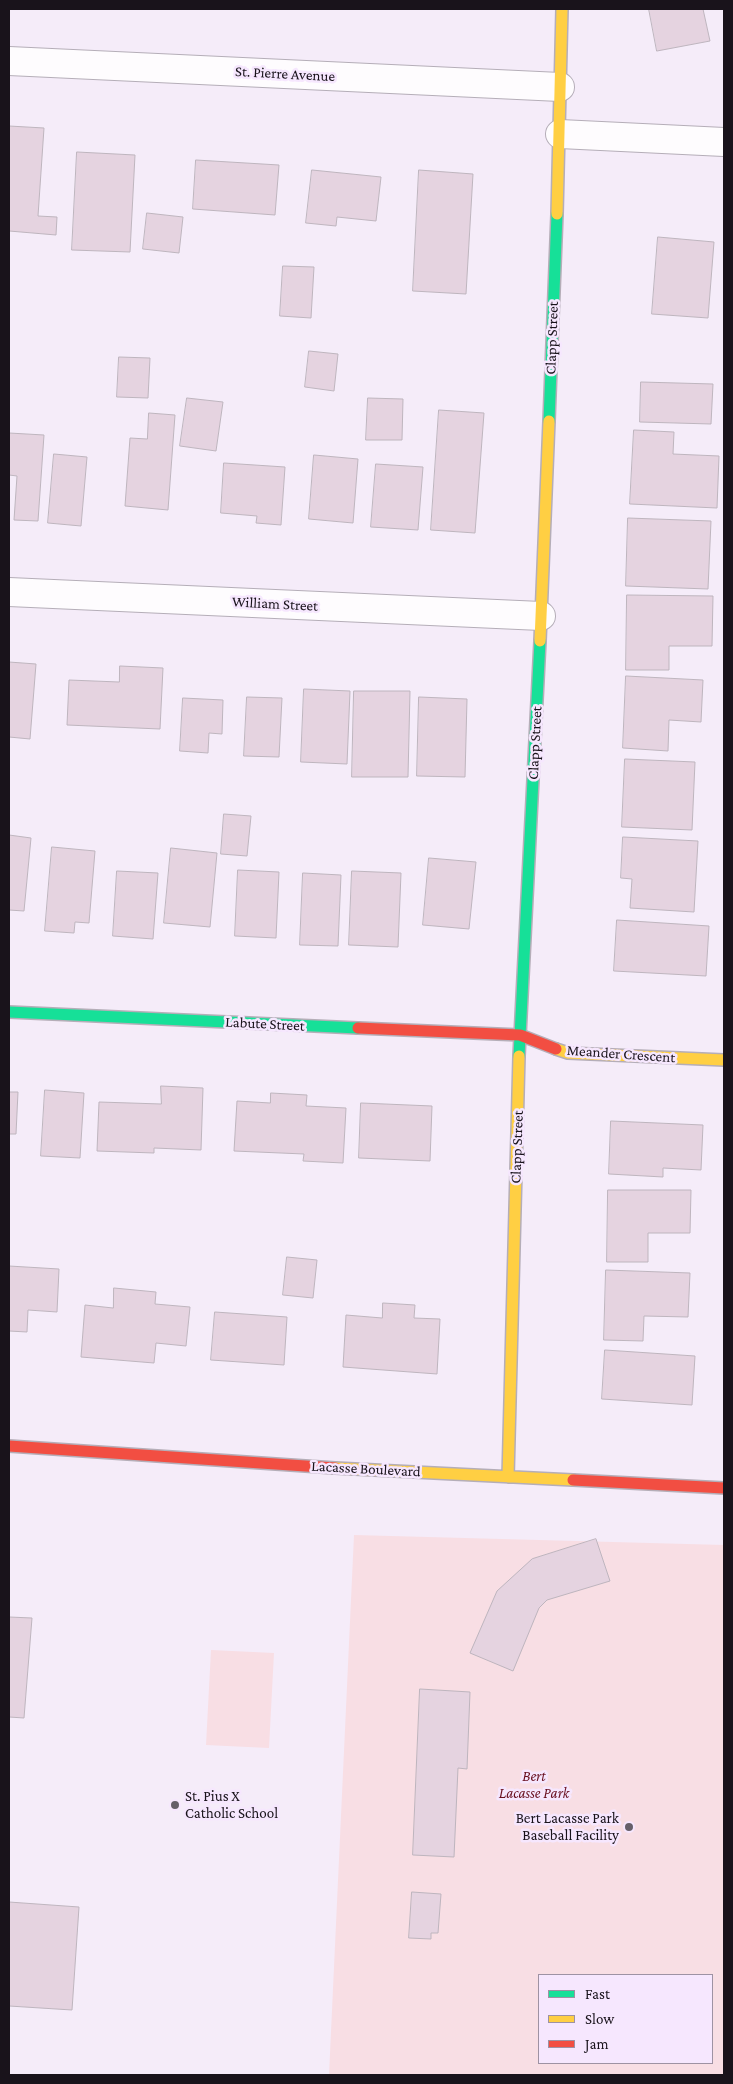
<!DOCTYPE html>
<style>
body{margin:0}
#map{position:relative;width:733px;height:2084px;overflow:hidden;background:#f5ecf9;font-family:"Crimson Pro",serif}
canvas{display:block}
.frame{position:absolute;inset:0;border:10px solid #19131b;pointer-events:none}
.legend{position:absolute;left:538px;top:1974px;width:175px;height:90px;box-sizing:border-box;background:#f6e7fe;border:1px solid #9e92a3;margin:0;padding:6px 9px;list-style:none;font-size:15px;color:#19131b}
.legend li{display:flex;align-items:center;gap:10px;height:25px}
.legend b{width:25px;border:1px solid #9e92a3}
</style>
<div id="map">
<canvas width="733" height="2084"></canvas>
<div class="frame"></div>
<ul class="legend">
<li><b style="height:6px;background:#16e098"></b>Fast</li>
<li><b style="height:6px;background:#ffcf43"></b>Slow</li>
<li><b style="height:6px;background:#f24e42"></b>Jam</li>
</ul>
</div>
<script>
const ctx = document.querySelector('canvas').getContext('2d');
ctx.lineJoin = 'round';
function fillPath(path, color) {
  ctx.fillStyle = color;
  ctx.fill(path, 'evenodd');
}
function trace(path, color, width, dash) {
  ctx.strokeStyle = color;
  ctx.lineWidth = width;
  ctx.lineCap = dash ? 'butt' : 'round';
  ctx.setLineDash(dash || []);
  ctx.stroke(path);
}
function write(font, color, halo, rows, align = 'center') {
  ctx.font = font + ' "Crimson Pro",serif';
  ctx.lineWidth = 5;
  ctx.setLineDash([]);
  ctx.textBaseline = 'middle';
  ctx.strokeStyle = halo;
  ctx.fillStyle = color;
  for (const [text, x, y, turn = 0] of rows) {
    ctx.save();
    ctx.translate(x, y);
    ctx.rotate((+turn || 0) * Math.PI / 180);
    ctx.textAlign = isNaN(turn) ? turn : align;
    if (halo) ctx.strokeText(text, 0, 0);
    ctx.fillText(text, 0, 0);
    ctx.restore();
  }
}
const green = new Path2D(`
 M 354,1535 L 724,1545 L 724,2075 L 329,2075 ZM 539,1975 L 712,1975 L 712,2063 L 539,2063 Z
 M 211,1650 L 274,1653 L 269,1748 L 206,1745 Z`);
const building = new Path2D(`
 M 649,9 L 703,9 L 710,41 L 657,51 Z
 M 9,126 L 44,128 L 38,216 L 57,217 L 56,235 L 9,231 Z
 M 77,152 L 135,155 L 130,252 L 72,250 Z
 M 196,160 L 279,165 L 275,215 L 193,209 Z
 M 312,170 L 381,177 L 376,221 L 337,217 L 336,226 L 306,223 Z
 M 419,170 L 473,174 L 466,294 L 413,291 Z
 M 147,213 L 183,217 L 179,253 L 143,249 Z
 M 658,237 L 714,242 L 708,318 L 652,314 Z
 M 283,266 L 314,267 L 311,318 L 280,316 Z
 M 309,351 L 338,354 L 334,391 L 305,387 Z
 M 119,357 L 150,358 L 148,398 L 117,397 Z
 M 641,382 L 713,384 L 711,424 L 640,422 Z
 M 187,398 L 223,402 L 216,451 L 180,446 Z
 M 368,398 L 403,399 L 402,440 L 366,440 Z
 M 439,410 L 484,413 L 475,533 L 431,530 Z
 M 149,413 L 175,415 L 168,510 L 125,506 L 130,438 L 147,439 Z
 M 634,430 L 674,432 L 673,454 L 719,456 L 717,508 L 630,504 Z
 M 9,433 L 44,435 L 38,521 L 14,520 L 17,476 L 9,475 Z
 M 54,454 L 87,457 L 81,526 L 48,523 Z
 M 314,455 L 358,459 L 353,523 L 309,519 Z
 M 224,463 L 285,467 L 281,525 L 256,523 L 257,516 L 221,513 Z
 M 376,464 L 423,467 L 418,530 L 371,527 Z
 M 628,518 L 711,521 L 708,589 L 626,586 Z
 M 627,595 L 713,596 L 712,646 L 669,646 L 669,670 L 626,670 Z
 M 9,662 L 36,664 L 30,739 L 9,737 Z
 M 120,666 L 163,668 L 160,729 L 67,725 L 69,680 L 119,682 Z
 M 626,676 L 703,680 L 701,722 L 669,720 L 668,751 L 623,748 Z
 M 304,689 L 350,691 L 347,764 L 301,762 Z
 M 354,691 L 410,691 L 408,777 L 352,777 Z
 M 247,697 L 282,698 L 279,757 L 244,756 Z
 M 419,697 L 467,699 L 465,777 L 417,776 Z
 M 183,698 L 223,700 L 222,734 L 209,733 L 208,753 L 180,751 Z
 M 625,759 L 695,762 L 692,830 L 622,827 Z
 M 224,814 L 251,816 L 247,856 L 221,854 Z
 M 9,835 L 31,838 L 24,911 L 9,910 Z
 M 623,837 L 698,841 L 694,912 L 630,908 L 632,879 L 621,878 Z
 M 52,847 L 95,851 L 89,923 L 75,922 L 74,933 L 45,931 Z
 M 171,848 L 217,853 L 210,927 L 164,923 Z
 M 429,858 L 476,862 L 469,929 L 423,925 Z
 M 238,870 L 279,872 L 276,938 L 235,936 Z
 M 117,871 L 158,873 L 153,939 L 113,936 Z
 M 352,871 L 401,873 L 398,947 L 349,945 Z
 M 303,873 L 341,875 L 338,946 L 300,945 Z
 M 617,920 L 709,926 L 706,976 L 614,971 Z
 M 161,1086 L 203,1088 L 201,1150 L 154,1148 L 154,1153 L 97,1151 L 99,1102 L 161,1104 Z
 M 45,1090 L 84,1093 L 80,1158 L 41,1156 Z
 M 9,1092 L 18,1092 L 16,1134 L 9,1134 Z
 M 271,1093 L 307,1095 L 306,1106 L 346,1108 L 343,1163 L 303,1161 L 304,1154 L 234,1151 L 237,1101 L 270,1103 Z
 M 361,1103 L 432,1106 L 430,1161 L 359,1158 Z
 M 611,1121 L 703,1125 L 701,1170 L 663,1168 L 663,1177 L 609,1174 Z
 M 608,1190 L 691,1190 L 690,1233 L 648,1233 L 648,1262 L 607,1262 Z
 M 287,1257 L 317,1260 L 313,1298 L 283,1295 Z
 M 9,1266 L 59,1269 L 57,1312 L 28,1310 L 27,1332 L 9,1331 Z
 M 606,1270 L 690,1273 L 688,1317 L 644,1316 L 643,1341 L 604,1340 Z
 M 114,1288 L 156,1292 L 155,1304 L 190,1307 L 186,1346 L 156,1343 L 154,1363 L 81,1357 L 85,1305 L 113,1308 Z
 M 383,1303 L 415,1305 L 414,1318 L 440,1319 L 437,1374 L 343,1367 L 346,1315 L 382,1318 Z
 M 215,1312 L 287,1317 L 284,1365 L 211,1360 Z
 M 605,1350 L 695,1356 L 692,1405 L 602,1399 Z
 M 596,1539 L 610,1581 L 547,1600 L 539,1608 L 513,1671 L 470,1653 L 497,1591 L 532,1559 Z
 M 9,1617 L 32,1618 L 24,1718 L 9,1717 Z
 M 420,1689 L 470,1692 L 467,1769 L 458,1768 L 454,1857 L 413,1855 Z
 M 412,1892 L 441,1894 L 438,1933 L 431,1933 L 431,1939 L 409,1938 Z
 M 9,1902 L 79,1907 L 72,2010 L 9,2006 Z`);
const street = new Path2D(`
 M 9,61 L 560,87
 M 560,134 L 724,142
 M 9,592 L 541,616`);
const fast = new Path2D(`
 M 549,421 L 557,214
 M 9,1012 L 358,1028
 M 519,1056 L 540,641`);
const slow = new Path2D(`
 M 557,214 L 562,9
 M 540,641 L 549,421
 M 556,1049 L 568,1053 L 724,1060
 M 335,1468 L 573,1480
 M 508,1477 L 519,1056`);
const jam = new Path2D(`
 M 358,1028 L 520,1035 L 556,1049
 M 9,1446 L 335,1468
 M 573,1480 L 724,1488`);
const markers = [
 [175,1805,5,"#665f69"],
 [629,1827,5,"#665f69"]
];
const streetNames = [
 ["St. Pierre Avenue",285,74,3],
 ["Clapp Street",552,338,-88],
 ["William Street",275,604,3],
 ["Clapp Street",535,743,-87],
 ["Labute Street",265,1024,3],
 ["Meander Crescent",621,1054,4],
 ["Clapp Street",517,1147,-88],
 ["Lacasse Boulevard",366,1469,3]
];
const parkNames = [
 ["Bert",534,1776],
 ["Lacasse Park",534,1793]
];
const poiNames = [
 ["St. Pius X",185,1796],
 ["Catholic School",185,1813],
 ["Bert Lacasse Park",619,1818,"right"],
 ["Baseball Facility",619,1835,"right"]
];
fillPath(green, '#f8dee4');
fillPath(building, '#e5d3e0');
trace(building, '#beb5be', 1);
trace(street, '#b5aeb8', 30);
trace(fast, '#b5aeb8', 14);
trace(slow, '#b5aeb8', 14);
trace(jam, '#b5aeb8', 14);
trace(street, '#fefcfe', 28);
trace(fast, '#16e098', 11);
trace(slow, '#ffcf43', 11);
trace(jam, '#f24e42', 11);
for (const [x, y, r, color] of markers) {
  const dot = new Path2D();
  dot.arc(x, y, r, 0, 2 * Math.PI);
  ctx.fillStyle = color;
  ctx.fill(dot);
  trace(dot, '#f6e7fe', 2);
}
write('15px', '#19131b', '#f6e7fe', streetNames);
write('italic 15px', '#690f1f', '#f6e7fe', parkNames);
write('15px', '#19131b', '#f6e7fe', poiNames, 'left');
</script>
